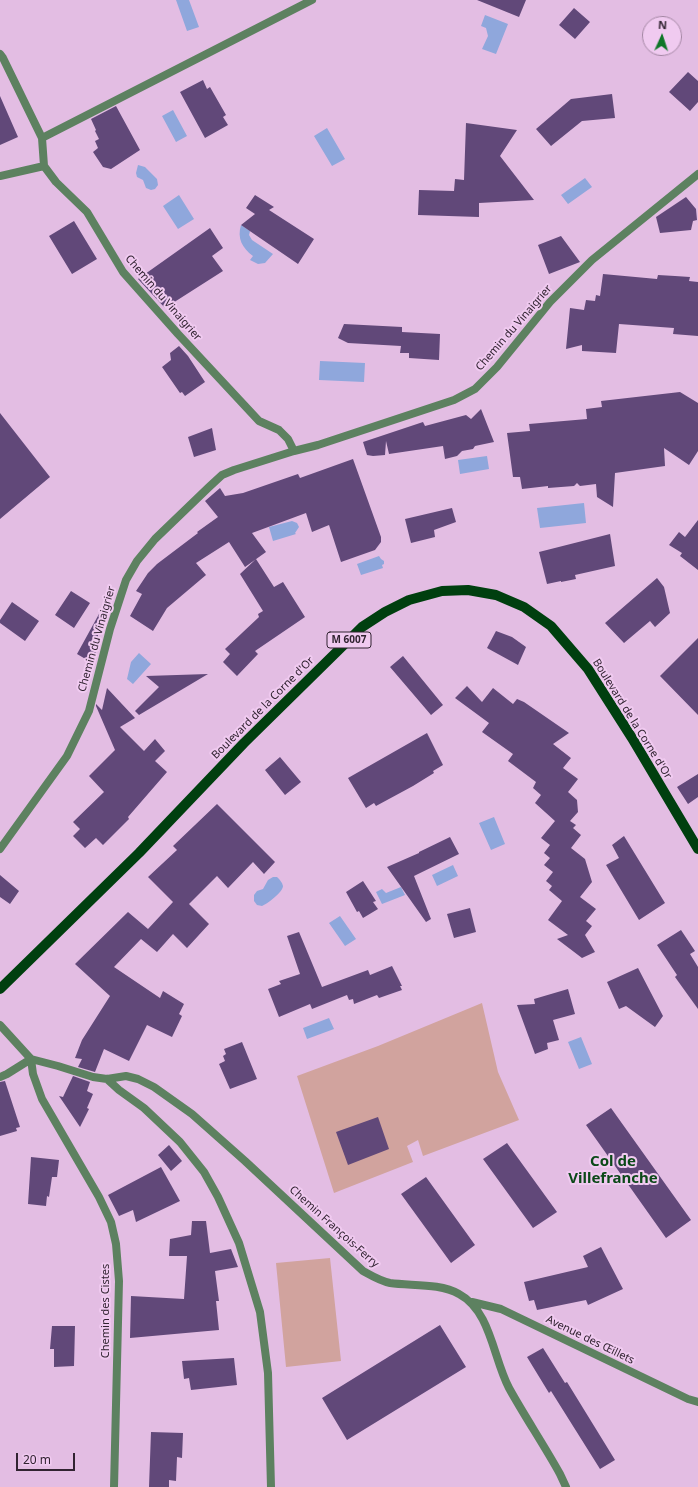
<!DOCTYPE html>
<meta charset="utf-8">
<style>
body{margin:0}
#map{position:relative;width:698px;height:1487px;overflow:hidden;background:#e3bde3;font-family:"Noto Sans",sans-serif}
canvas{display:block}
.north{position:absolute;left:642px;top:16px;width:40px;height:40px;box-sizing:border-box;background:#f0caf0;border:1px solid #a487a4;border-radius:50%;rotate:3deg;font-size:11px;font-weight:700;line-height:16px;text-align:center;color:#312331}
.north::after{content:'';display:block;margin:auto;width:14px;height:18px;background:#0f7628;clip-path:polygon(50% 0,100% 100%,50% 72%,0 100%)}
.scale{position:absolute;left:16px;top:1453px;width:59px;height:18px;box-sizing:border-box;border:2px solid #312331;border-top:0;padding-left:5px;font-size:12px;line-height:14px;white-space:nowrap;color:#312331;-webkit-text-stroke:3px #f0caf0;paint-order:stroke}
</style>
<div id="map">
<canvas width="698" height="1487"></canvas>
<div class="north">N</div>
<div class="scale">20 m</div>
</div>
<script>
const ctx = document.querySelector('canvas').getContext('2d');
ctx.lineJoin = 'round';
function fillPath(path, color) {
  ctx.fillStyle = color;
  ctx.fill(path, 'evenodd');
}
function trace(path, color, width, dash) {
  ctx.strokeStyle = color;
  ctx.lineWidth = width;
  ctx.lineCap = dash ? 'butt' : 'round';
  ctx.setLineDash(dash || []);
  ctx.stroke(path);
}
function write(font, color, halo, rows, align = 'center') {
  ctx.font = font + ' "Noto Sans",sans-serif';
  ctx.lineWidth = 4;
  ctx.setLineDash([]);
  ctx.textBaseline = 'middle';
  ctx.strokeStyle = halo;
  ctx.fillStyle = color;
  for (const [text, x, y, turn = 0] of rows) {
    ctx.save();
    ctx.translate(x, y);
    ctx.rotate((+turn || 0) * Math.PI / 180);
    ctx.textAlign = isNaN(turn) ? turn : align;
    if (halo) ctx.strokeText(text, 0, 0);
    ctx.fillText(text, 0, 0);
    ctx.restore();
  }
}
const green = new Path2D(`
 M 482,1003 L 498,1072 L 519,1120 L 423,1156 L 418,1140 L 407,1146 L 413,1162 L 334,1193 L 297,1076 L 378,1046 Z
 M 330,1258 L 341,1361 L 286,1367 L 276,1263 Z`);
const water = new Path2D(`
 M 176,0 L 189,0 L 199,27 L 187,31 Z
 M 485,15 L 508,24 L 496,54 L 482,49 L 488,36 L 486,28 L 481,26 Z
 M 173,110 L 187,136 L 176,142 L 162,116 Z
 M 327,128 L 345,159 L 332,166 L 314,136 Z
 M 138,165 L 145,167 L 157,179 L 158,185 L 155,189 L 151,190 L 146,188 L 143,180 L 137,177 L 136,173 Z
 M 585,178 L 592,187 L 568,204 L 561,195 Z
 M 179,195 L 194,219 L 178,229 L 163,206 Z
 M 241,225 L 250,231 L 249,235 L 252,240 L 273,254 L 265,263 L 258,264 L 250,260 L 253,256 C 242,248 237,238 241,225 Z
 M 320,361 L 365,363 L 364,382 L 319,380 Z
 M 487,456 L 489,469 L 460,474 L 458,460 Z
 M 584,503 L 586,523 L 540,528 L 537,508 Z
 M 292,521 L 297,523 L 299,527 L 295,533 L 296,534 L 273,541 L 269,527 Z
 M 379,556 L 381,559 L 384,561 L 384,564 L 382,565 L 383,568 L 361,575 L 357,564 Z
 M 139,653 L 151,664 L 133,684 L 127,679 L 131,662 Z
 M 494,817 L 505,844 L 491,850 L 479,823 Z
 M 453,865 L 458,876 L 437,886 L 432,875 Z
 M 273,877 L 277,877 C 280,880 282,882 283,886 C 283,892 267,904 262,906 L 257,905 L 254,901 L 254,895 L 257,891 L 263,889 L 268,880 Z
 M 401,887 L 405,895 L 382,904 L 376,892 L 382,889 L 386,893 Z
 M 340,916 L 356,939 L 345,946 L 329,923 Z
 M 329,1018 L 334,1029 L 307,1039 L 303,1028 Z
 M 581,1037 L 592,1064 L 579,1069 L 568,1042 Z`);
const building = new Path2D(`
 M 477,0 L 526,0 L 519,17 Z
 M 574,8 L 590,22 L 575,39 L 559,25 Z
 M 688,72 L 698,81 L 698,102 L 690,111 L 669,92 Z
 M 203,80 L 207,89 L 210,87 L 226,115 L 223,117 L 228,125 L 205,138 L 180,92 Z
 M 612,94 L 615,118 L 582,121 L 551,146 L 536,129 L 571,99 Z
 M 0,96 L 18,137 L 0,145 Z
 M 116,106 L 140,150 L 111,169 L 103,167 L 93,152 L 98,148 L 95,141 L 99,139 L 95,131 L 96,130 L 91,119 Z
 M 466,123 L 517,130 L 500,156 L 534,200 L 479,203 L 479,217 L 418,215 L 419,190 L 454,191 L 455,179 L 464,180 Z
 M 255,195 L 274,207 L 269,210 L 314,239 L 298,264 L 241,225 L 255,214 L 246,208 Z
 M 686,197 L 696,209 L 697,220 L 693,221 L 691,230 L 660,233 L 656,217 Z
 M 74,221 L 97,259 L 72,274 L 49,236 Z
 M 210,228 L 223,248 L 212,256 L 223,271 L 165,308 L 138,279 Z
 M 561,236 L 580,262 L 549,274 L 538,245 Z
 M 603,274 L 657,279 L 658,275 L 675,276 L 690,277 L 689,281 L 698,282 L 698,336 L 673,334 L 674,328 L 619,324 L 616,353 L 582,351 L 582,345 L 566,349 L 570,308 L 584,310 L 586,300 L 595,301 L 596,295 L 600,296 Z
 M 344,324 L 402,327 L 402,332 L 440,334 L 439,360 L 409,358 L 409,353 L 400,353 L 401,346 L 348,343 L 338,338 Z
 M 179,346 L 188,356 L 205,382 L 185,396 L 182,392 L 180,393 L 162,367 L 171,360 L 170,353 Z
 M 680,392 L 698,403 L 698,451 L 689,465 L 664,448 L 665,466 L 615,473 L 613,507 L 597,497 L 596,484 L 580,486 L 577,483 L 574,486 L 548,488 L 548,486 L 522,489 L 520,477 L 513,477 L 507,433 L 530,431 L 529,424 L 587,419 L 586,409 L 602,407 L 601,401 Z
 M 481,409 L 494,442 L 475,446 L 473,449 L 462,451 L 457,456 L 445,459 L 443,446 L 389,454 L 386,441 L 385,455 L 373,456 L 367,455 L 363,442 L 423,422 L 425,426 L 466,415 L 471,419 Z
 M 0,413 L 50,477 L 0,519 Z
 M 212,428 L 216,450 L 194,457 L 188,437 Z
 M 353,459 L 381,537 L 381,542 L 375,550 L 341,562 L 329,525 L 312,532 L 306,513 L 252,533 L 266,552 L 245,567 L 229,542 L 196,563 L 206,575 L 167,608 L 153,631 L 130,616 L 142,594 L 136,591 L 148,573 L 157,564 L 198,533 L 197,532 L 218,517 L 205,501 L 220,488 L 225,496 L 243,493 L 298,474 L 300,478 Z
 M 452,508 L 456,522 L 434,530 L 435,537 L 411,543 L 405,519 Z
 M 698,520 L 698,570 L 680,556 L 682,553 L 669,545 L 679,532 L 685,537 Z
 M 610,534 L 615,566 L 575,575 L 576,579 L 561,582 L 561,581 L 547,584 L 539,552 Z
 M 256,559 L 274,587 L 283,582 L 305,617 L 255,651 L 258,654 L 237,676 L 223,662 L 230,654 L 225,649 L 259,617 L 258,614 L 263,611 L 240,574 Z
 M 657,578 L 664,587 L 670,613 L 655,627 L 650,621 L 624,643 L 605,623 Z
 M 71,591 L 90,603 L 74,628 L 55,615 Z
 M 12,602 L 39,621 L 25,641 L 0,623 L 0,620 Z
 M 99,614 L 101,614 L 94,664 L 77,654 Z
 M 496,631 L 512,637 L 526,647 L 518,665 L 487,648 Z
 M 698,638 L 698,715 L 660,676 Z
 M 403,656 L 443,705 L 431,715 L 390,667 Z
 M 208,674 L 139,715 L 135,711 L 159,687 L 146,676 Z
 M 467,686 L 482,702 L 493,688 L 513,704 L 517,699 L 524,702 L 569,733 L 553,744 L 571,758 L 563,768 L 578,779 L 568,792 L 577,800 L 578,812 L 570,821 L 576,825 L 573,828 L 581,835 L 571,848 L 585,859 L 592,882 L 580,897 L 596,909 L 586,921 L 592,926 L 585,935 L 595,952 L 582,958 L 557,939 L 568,935 L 548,920 L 562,901 L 549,890 L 552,886 L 546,881 L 553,872 L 544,865 L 550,858 L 544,853 L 550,845 L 541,838 L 555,821 L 535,803 L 541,795 L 533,788 L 536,782 L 508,761 L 513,754 L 482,732 L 489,723 L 455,698 Z
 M 107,688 L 135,718 L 120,727 L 144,751 L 155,739 L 165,751 L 155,761 L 167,772 L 128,817 L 129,819 L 103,845 L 96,838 L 85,848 L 73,836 L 80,829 L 73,822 L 104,792 L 89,776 L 115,750 L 96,706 L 96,704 L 102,710 Z
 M 427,733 L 443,765 L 433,771 L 434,773 L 413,786 L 376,806 L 374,803 L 366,808 L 348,778 Z
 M 280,757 L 301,782 L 285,795 L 265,770 Z
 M 698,774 L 698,797 L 688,804 L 677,787 Z
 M 217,804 L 275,862 L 264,874 L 253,862 L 228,888 L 217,876 L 189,904 L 209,924 L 187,948 L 173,934 L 157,952 L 141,939 L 114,967 L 160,998 L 163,991 L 184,1004 L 179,1014 L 182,1016 L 172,1037 L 147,1025 L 129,1061 L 104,1049 L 95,1072 L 78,1067 L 82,1059 L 75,1058 L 82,1040 L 110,996 L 75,964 L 128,912 L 148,929 L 173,902 L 148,877 L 177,850 L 173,846 Z
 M 624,836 L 665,903 L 639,920 L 606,865 L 619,858 L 612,845 Z
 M 450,837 L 459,854 L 414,876 L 431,919 L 426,922 L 387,867 L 419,853 L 419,852 Z
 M 0,875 L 19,891 L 10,904 L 0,897 Z
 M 363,881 L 376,901 L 373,902 L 378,909 L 363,918 L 359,911 L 357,912 L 346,892 Z
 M 470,908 L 476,932 L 454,938 L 447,914 Z
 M 681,930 L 695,951 L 690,954 L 698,967 L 698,1009 L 675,977 L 677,975 L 657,945 Z
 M 299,932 L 322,987 L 368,970 L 370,975 L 392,966 L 402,986 L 400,986 L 402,990 L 379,998 L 377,995 L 354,1004 L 353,999 L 349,1000 L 347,995 L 312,1009 L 310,1004 L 279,1017 L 268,989 L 281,984 L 279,981 L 300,974 L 287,936 Z
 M 638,968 L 663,1016 L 655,1027 L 626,1006 L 619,1009 L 607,982 Z
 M 568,989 L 575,1014 L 553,1020 L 559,1040 L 547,1043 L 548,1049 L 535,1054 L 517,1005 L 535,1004 L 534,999 Z
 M 242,1042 L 257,1079 L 230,1089 L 219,1064 L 225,1061 L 223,1056 L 226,1054 L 224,1049 Z
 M 73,1076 L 90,1082 L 87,1091 L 93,1094 L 87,1108 L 89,1109 L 80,1127 L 59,1096 L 63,1097 Z
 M 5,1081 L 20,1127 L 16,1128 L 17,1131 L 0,1136 L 0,1082 Z
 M 611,1108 L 691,1220 L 666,1238 L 586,1125 Z
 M 378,1117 L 389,1149 L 348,1165 L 336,1132 Z
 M 507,1143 L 557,1212 L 533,1228 L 483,1159 Z
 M 169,1145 L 182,1161 L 171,1171 L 158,1155 Z
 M 31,1157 L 59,1160 L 57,1177 L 52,1177 L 49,1197 L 47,1196 L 46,1206 L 28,1204 Z
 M 161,1167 L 180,1201 L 136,1222 L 133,1210 L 119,1216 L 108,1195 Z
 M 426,1177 L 475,1245 L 451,1263 L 401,1194 Z
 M 192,1221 L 206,1221 L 210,1253 L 231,1249 L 238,1267 L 215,1271 L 219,1301 L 216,1301 L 219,1330 L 130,1338 L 131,1296 L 184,1299 L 187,1256 L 169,1256 L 170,1239 L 191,1235 Z
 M 601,1247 L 623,1289 L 588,1305 L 586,1300 L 537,1310 L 534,1300 L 529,1301 L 524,1282 L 588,1267 L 583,1256 Z
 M 440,1325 L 466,1367 L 347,1440 L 322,1398 Z
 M 52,1326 L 75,1326 L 74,1366 L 54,1367 L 54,1349 L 50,1349 Z
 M 543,1348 L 565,1383 L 567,1382 L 615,1460 L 600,1469 L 551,1391 L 549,1393 L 527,1357 Z
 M 234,1358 L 237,1385 L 191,1390 L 189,1378 L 184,1379 L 182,1361 Z
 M 151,1432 L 183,1433 L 182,1458 L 177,1457 L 176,1481 L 169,1480 L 169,1487 L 149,1487 Z`);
const minor = new Path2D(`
 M 0,54 L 3,58 L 42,138 L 44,166 L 56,182 L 87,212 L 123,272 L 178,334 L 259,421 L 279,430 L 288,439 L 294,451
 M 42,138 L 312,0
 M 0,176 L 44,166
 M 0,849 L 67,756 L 89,711 L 110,629 L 126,580 L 137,561 L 155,539 L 209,487 L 222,475 L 234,470 L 294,451 L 318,445 L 454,400 L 475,389 L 497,367 L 550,302 L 592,260 L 698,174
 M 0,1025 L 31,1059 L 58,1066 L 93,1077 L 107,1079 L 126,1076 L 138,1079 L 154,1087 L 192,1114 L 245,1161 L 363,1271 C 372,1276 380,1281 390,1283 C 412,1286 440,1283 459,1294 C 491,1311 493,1358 509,1388 C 525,1417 544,1445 560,1474 L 566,1487
 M 31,1059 L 33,1074 L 42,1099 L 99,1197 L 111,1222 L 116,1244 L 119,1281 L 114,1487
 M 0,1077 L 7,1074 L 31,1059
 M 107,1079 L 119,1090 L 144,1108 L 180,1142 L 204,1172 L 218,1197 L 239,1243 L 260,1312 L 268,1373 L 271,1487
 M 472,1302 L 501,1309 L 688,1399 L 698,1402`);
const primary = new Path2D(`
 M 0,989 L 139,853 L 244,743 L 362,627 L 385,612 L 409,600 L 442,591 L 468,590 L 496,595 L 524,607 L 551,626 L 588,669 L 632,738 L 698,849`);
const shields = [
 [349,640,44]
];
const shieldNames = [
 ["M 6007",349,640]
];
const streetNames = [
 ["Chemin du Vinaigrier",163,298,49],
 ["Chemin du Vinaigrier",514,328,-49],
 ["Chemin du Vinaigrier",97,639,-74],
 ["Boulevard de la Corne d'Or",263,708,-45],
 ["Boulevard de la Corne d'Or",632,719,58],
 ["Chemin François-Ferry",334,1227,42],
 ["Chemin des Cistes",106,1311,-90],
 ["Avenue des Œillets",590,1340,26]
];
const districtNames = [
 ["Col de",613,1162],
 ["Villefranche",613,1179]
];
fillPath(green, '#d1a39e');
fillPath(water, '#8fa7dc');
fillPath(building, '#614879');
trace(minor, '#5d8160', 8);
trace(primary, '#003f0f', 10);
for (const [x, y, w] of shields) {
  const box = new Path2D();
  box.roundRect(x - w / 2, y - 8, w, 16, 3);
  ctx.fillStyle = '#f0caf0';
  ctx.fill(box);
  trace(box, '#312331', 1);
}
write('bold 10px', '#312331', null, shieldNames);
write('11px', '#312331', '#f0caf0', streetNames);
write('bold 15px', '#0b4918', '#f0caf0', districtNames);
</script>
